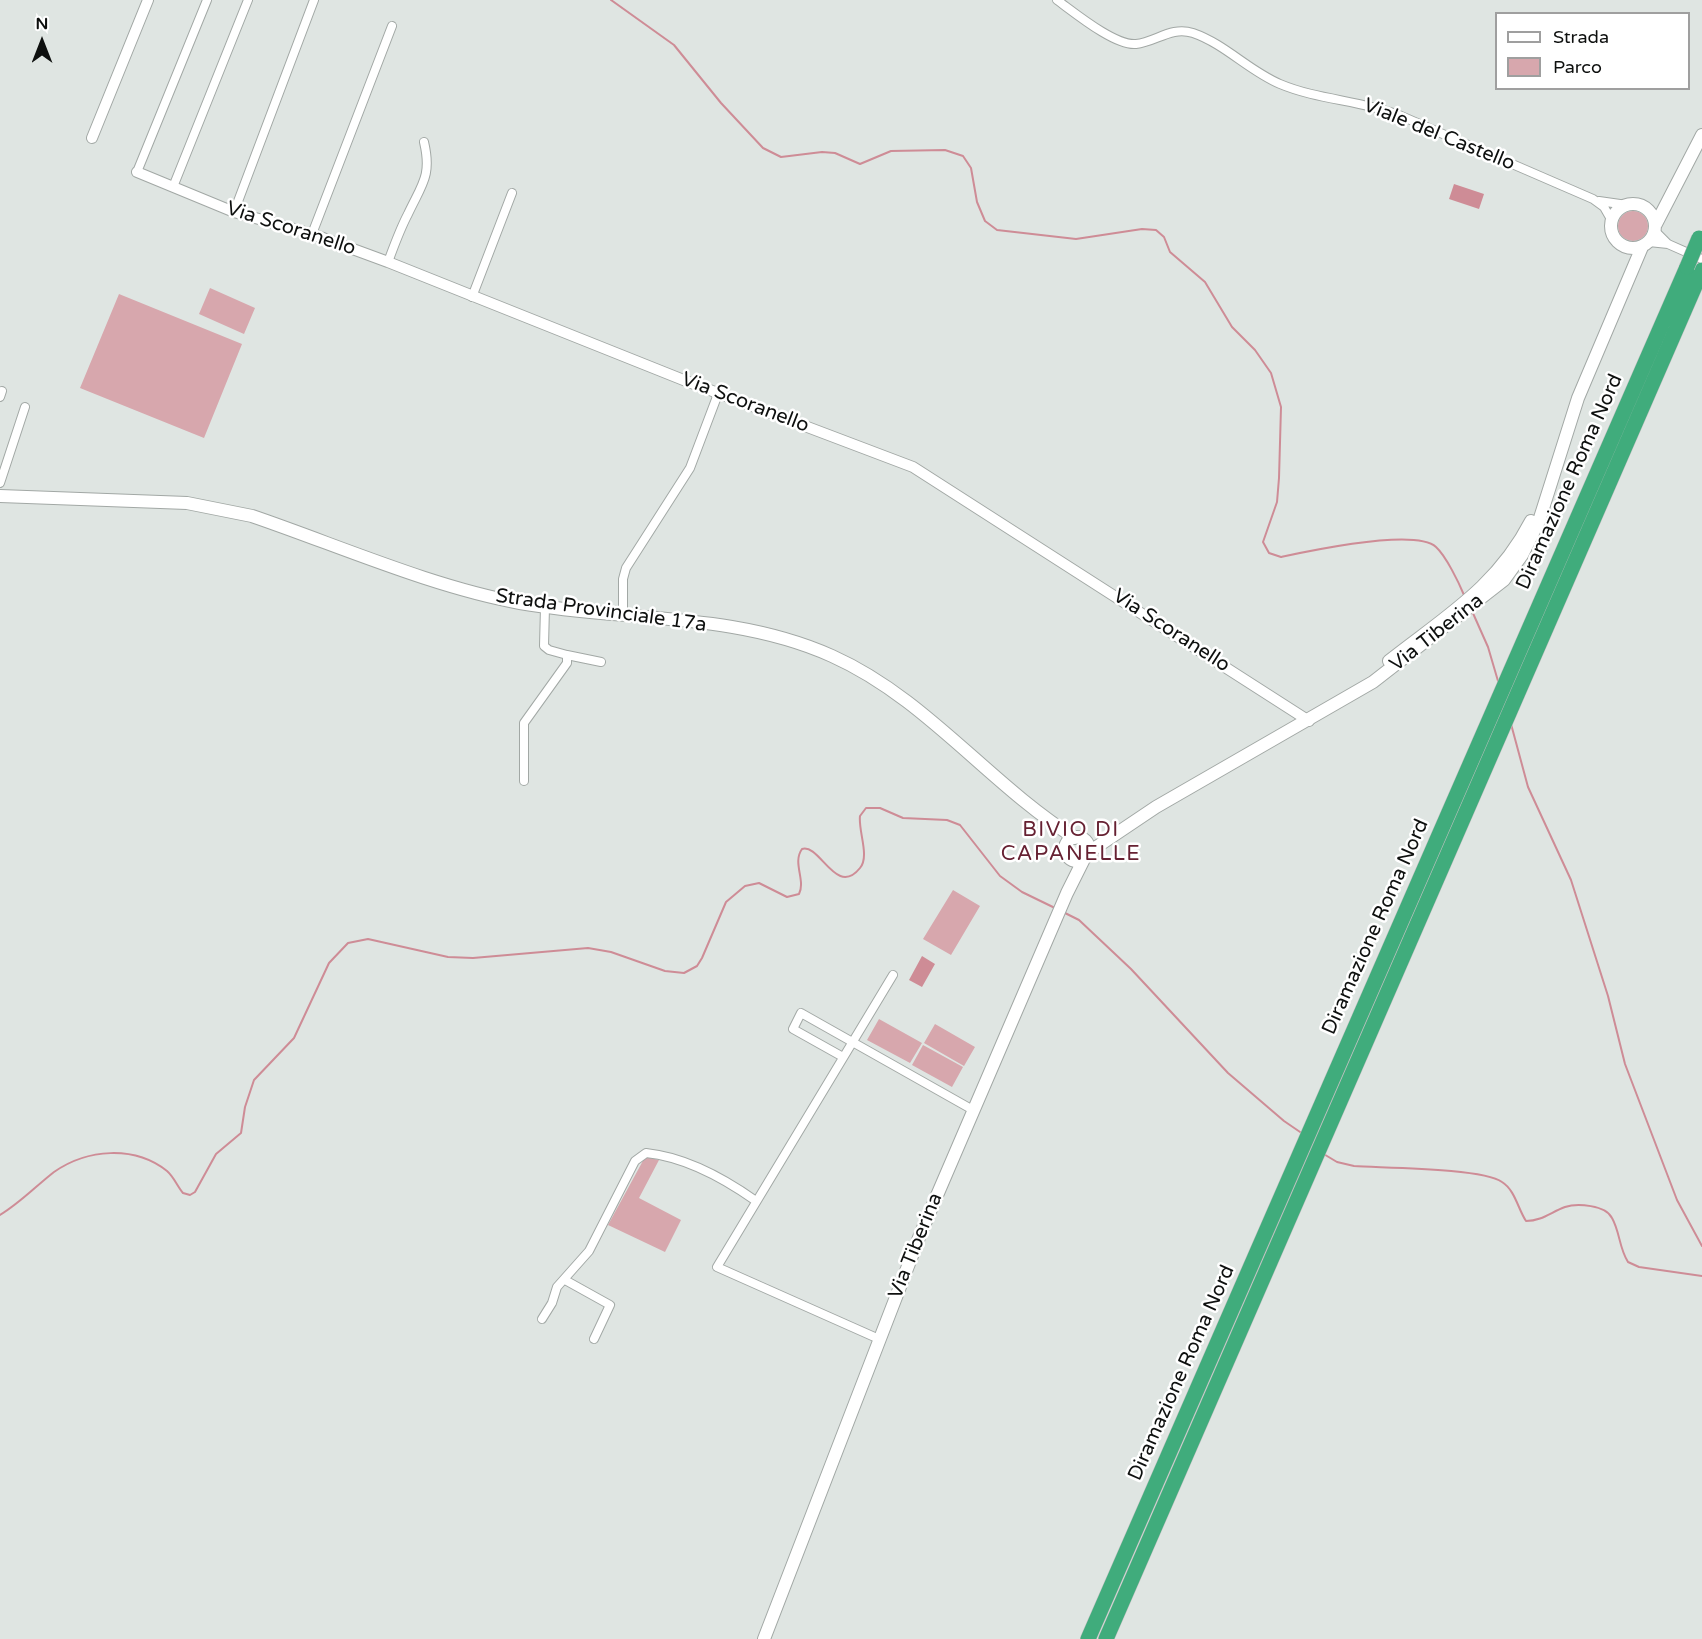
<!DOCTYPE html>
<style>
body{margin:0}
#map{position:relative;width:1702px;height:1639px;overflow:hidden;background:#dfe5e2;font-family:"Varela Round",sans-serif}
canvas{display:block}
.legend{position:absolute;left:1495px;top:12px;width:195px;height:78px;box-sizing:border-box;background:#fff;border:2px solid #9f9f9f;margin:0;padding:8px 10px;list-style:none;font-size:18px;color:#0e100f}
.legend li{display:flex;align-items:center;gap:12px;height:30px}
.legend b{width:30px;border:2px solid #9f9f9f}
.north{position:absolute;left:12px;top:12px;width:60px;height:60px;-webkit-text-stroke:4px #fff;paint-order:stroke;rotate:0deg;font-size:16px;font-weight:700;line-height:24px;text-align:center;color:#0e100f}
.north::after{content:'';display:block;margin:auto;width:21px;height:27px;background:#0e100f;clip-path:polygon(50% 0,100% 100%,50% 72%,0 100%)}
</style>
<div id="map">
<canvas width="1702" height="1639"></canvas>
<ul class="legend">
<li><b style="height:8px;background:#fff"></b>Strada</li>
<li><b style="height:16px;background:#d7a7ad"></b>Parco</li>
</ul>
<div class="north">N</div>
</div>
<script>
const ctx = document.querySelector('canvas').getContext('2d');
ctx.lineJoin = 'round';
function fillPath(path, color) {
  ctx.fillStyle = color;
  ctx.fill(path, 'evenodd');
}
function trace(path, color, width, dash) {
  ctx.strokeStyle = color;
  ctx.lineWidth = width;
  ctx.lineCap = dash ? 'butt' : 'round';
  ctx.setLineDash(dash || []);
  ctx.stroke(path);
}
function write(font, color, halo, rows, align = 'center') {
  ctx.font = font + ' "Varela Round",sans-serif';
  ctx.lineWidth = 5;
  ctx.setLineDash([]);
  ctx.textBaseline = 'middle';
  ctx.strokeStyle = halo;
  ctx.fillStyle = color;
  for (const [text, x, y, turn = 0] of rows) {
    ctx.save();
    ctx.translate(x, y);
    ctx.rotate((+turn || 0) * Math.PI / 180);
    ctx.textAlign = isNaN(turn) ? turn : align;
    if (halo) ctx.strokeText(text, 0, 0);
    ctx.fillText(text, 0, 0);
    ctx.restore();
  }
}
const green = new Path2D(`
 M1618 226a15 15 0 1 1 30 0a15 15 0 1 1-30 0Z
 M 210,288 L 255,308 L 244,334 L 199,314 Z
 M 119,294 L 242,344 L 204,438 L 80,388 Z
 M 953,890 L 980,906 L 951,955 L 923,939 Z
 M 879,1019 L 922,1043 L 910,1063 L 867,1040 Z
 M 935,1024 L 975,1047 L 964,1066 L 924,1043 Z
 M 923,1045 L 963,1067 L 952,1087 L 912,1065 Z
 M 645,1157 L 659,1160 L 639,1198 L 681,1220 L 665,1252 L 608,1225 Z`);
const water = new Path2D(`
 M 1454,184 L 1484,194 L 1479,209 L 1449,199 Z
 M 922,956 L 935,964 L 922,987 L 909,980 Z`);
const stream = new Path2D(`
 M 611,0 L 674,45 L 721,103 L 763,148 L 781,157 L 822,152 L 835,153 L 860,164 L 891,151 L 945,150 L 963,156 L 971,168 L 977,202 L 985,221 L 997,230 L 1076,239 L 1142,229 L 1156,230 L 1164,237 L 1170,252 L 1205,282 L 1232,327 L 1255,350 L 1271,373 L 1281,407 L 1279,478 L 1277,502 L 1263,542 L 1269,553 L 1281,557 C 1309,551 1415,528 1436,547 C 1446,556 1459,583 1464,595
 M 1472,611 L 1488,647 L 1498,681
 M 1511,724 L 1528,787 L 1571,880 L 1608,996 L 1625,1064 L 1677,1200 L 1702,1246
 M 1065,913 L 1079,920 L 1131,969 L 1228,1073 L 1284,1121 L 1303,1134
 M 1322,1153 L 1337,1162 L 1354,1166 C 1383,1168 1483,1168 1502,1182 C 1515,1190 1518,1209 1526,1221 C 1542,1221 1551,1212 1565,1207 C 1577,1203 1606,1205 1612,1218 C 1620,1232 1619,1248 1628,1262 L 1639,1267 L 1702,1276
 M 0,1215 C 20,1203 36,1186 54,1172 C 87,1149 134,1145 167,1171 C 174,1177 177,1186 183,1193 L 190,1195 L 195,1192 L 216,1154 L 241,1133 L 245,1107 L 254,1080 L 294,1038 L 329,963 L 348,943 L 368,939 L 448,957 L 473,958 L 588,948 L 611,952 L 665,971 L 684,973 L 697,966 L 702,958 L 726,902 L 745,886 L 759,883 L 787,897 L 799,894 C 806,880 792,863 802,849 C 820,843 836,898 860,868 C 870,856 858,831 860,816 L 866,808 L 880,808 L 903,818 L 947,820 L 960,825 L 1000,876 L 1022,892 L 1057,909`);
const minor = new Path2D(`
 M 1057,0 C 1075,13 1115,46 1136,44 C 1156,42 1171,26 1193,33 C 1225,44 1249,71 1280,84 C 1318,100 1360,100 1399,115 L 1593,199 L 1604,207 L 1612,221
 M 137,172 L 207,0
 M 173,187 L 248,0
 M 1599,201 L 1627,205
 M 234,212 L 314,0
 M 1655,231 L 1668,244 L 1702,259
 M 312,234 L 392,26
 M 1649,242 L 1668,244
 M 388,262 C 394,246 400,229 408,214 C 422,184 432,176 424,142
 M 472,297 L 512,193
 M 0,397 L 2,391
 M 0,483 L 25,407
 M 623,616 L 623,579 L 626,568 L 690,468 L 718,394
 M 567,655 L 601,662
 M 524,781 L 524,723 L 567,663 L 567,655 L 549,650 L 544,646 L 545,607
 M 843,1057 L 793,1029 L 801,1013 L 973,1110
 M 565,1280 L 610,1305 L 594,1339
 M 542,1319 L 552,1303 L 557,1287 L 589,1251 L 635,1161 L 646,1153 C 685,1157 725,1179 756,1201
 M 879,1339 L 717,1267 L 893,975`);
const tertiary = new Path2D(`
 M 92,138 L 148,0
 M 137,172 L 234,212 L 312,234 L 388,262 L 686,381 L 913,467 L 1309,721`);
const secondary = new Path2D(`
 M1611 226a22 22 0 1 1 44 0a22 22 0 1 1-44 0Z
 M 1656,224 L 1702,135
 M 0,496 L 187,503 L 252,516 C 337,545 432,587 520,603 C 622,621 735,612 832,656 C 926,698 989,784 1075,838
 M 1389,661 C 1446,616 1497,587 1531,521
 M1065 849a12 12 0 1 1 24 0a12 12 0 1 1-24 0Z
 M 1089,852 L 1156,807 L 1373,682 L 1504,580 L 1522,555 L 1539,521 L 1578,398 L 1642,247
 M 764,1639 L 920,1235 L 1067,893 L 1084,859`);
const motorway = new Path2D(`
 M 1088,1639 L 1687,267
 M 1106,1639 L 1702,270`);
const motorwayBridge = new Path2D(`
 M 1687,267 L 1699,238`);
const streetNames = [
 ["Viale del Castello",1439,135,22],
 ["Via Scoranello",291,229,18],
 ["Via Scoranello",745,403,21],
 ["Diramazione Roma Nord",1570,482,-66],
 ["Strada Provinciale 17a",601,611,8],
 ["Via Scoranello",1171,631,33],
 ["Via Tiberina",1437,633,-38],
 ["Diramazione Roma Nord",1376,927,-66],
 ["Via Tiberina",916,1246,-68],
 ["Diramazione Roma Nord",1182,1373,-66]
];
const neighbourhoodNames = [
 ["BIVIO DI",1071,830],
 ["CAPANELLE",1071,854]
];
fillPath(green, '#d7a7ad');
fillPath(water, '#ce8c96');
trace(stream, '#ce8c96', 2);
trace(minor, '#a2a8a5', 10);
trace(tertiary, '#a2a8a5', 12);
trace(secondary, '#a2a8a5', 14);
trace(motorway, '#c0c1c1', 16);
trace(minor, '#fff', 8);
trace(tertiary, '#fff', 10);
trace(secondary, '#fff', 12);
trace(motorway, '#40ac7c', 15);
trace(motorwayBridge, '#c0c1c1', 16, []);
trace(motorwayBridge, '#40ac7c', 15);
write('20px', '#0e100f', '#fff', streetNames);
ctx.letterSpacing = '1.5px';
write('21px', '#662132', '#fff', neighbourhoodNames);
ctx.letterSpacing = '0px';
</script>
